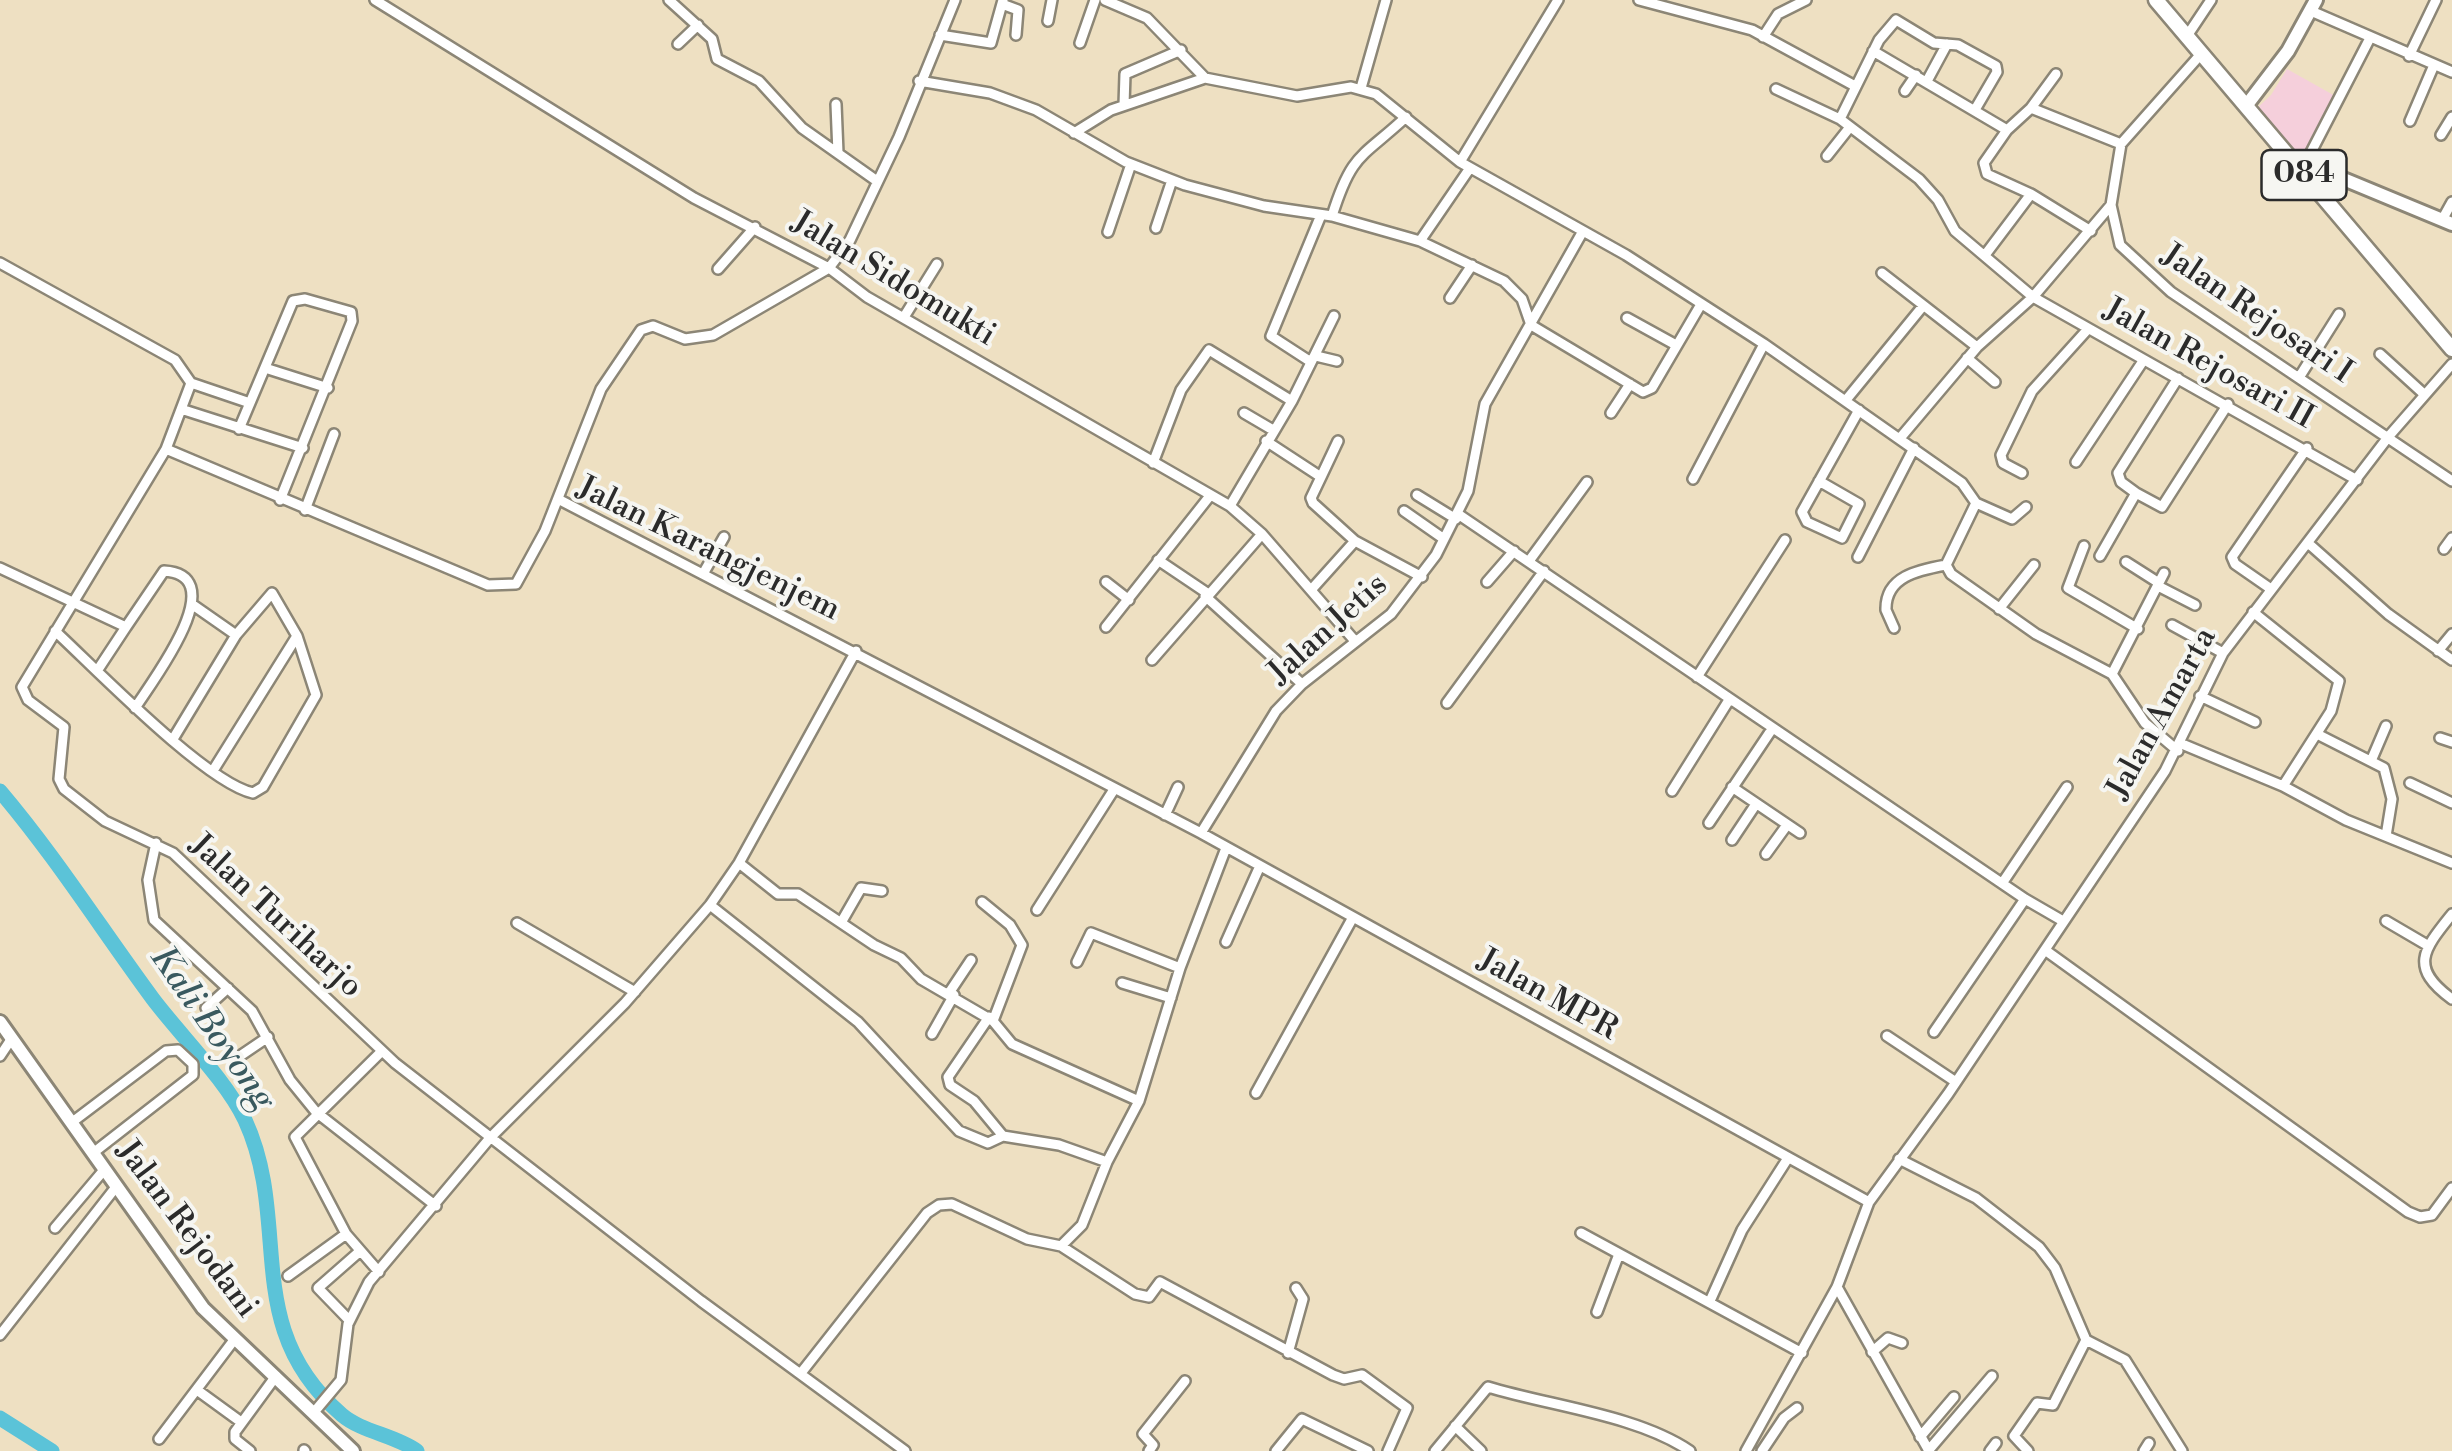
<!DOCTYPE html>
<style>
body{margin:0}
canvas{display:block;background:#eee0c2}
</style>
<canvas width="2452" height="1451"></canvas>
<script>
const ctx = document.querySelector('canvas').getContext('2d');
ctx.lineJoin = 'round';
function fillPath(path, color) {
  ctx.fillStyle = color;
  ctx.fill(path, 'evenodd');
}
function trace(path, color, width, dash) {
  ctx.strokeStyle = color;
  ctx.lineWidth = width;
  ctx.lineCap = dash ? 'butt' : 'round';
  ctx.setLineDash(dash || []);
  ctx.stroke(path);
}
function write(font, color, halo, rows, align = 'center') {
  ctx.font = font + ' "Libre Bodoni",serif';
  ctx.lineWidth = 8;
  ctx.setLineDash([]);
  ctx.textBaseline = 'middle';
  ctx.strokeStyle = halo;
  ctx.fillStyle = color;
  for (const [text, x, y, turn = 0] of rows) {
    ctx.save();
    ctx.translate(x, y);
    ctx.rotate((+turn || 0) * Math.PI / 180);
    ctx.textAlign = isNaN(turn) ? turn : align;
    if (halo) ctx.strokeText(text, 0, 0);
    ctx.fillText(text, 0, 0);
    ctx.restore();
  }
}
const built = new Path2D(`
 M 2287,69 L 2337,97 L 2306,156 L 2292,153 L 2255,110 L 2271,95 Z`);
const river = new Path2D(`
 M 0,791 C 56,857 102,930 153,999 C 181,1036 226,1080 245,1120 C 293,1224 239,1327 342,1415 C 362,1432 395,1435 417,1451
 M 0,1418 L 52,1451`);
const street = new Path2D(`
 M 375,0 L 694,198 L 829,268 L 867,297 L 1230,506 L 1262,534 L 1355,641
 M 669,0 L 712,39 L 717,59 L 759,81 L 802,128 L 877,181
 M 1105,0 L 1147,18 L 1205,78
 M 1639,0 L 1752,30 L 1855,86
 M 1002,4 L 1018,10 L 1016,35
 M 2311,11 L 2452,72
 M 1048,21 L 1052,0
 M 940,35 L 991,43 L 1003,0
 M 2187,36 L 2211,0
 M 1763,37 L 1778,14 L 1806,0
 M 1080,43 L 1095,0
 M 678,44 L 698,25
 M 1873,51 L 2007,130 L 1984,163 L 1987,174 L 2031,194 L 2091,231
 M 2201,54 L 2121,144 L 2111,205 L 2120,245 L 2171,292 L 2452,481
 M 2409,56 L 2436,0
 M 919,81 L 990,93 L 1036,110 L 1126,162 L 1185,185 L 1264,206 L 1332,216 L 1420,241 L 1504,281 L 1522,299 L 1531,325 L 1643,392 L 1652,388 L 1700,306
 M 1927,81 L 1947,44
 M 1361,88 L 1386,0
 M 1776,89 L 1840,119 L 1919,179 L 1938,200 L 1955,231 L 2033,297 L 2357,480
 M 1905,91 L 1916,75
 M 836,104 L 838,153
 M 1124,105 L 1125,74 L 1181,50
 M 2031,108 L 2056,74
 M 1840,119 L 1879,40 L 1896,20 L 1934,43 L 1958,45 L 1996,66 L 1997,72 L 1976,108
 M 2410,121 L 2434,65
 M 2007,130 L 2031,108 L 2121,144
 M 1074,133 L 1111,110 L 1205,78 L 1297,96 L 1351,87 L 1376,94 L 1460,162 L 1626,255 L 1764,344 L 1962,483 L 1976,503 L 1946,565 L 1951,574 L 2036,634 L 2112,674 L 2145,723 L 2178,751
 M 2441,135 L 2452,117
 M 1827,156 L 1850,127
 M 1460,162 L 1558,0
 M 2306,162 L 2370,38
 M 1332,216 C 1352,152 1362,158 1406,117
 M 2442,220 L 2452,202
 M 1156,228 L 1172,180
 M 1108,232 L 1131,164
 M 1420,241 L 1470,168
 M 1985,255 L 2031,194
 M 0,263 L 175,360 L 191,383 L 166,449 L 22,687 L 28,700 L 64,727 L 59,779 L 64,789 L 105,821 L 173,853 L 395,1063 L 701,1301 L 905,1451
 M 718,269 L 755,227
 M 1882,273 L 1977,347
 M 1450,298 L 1472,265
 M 904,317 L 937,264
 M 1627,318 L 1676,345
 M 2380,354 L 2425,395
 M 1316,356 L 1337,361
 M 1967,358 L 1995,382
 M 1311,362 L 1271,336 L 1321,215
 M 265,368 L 328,388
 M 2300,376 L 2339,314
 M 191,383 L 250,403
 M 1846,400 L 1923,306
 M 184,410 L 303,448
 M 1244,413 L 1273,430
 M 1611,413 L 1630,384
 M 239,429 L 293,301 L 305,299 L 351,312 L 352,321 L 280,500
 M 1901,437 L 1977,347 L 2033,297 L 2111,205
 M 1266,441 L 1321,477 L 1338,441
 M 166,449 L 488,585 L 516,584 L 545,531 L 601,389 L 641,330 L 653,326 L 685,339 L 713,335 L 829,268 L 850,240 L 899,137 L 955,0
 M 2076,462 L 2143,361
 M 1153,463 L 1181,390 L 1209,350 L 1292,401
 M 2022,473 L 2003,463 L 2001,455 L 2032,391 L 2088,329
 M 1321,477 L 1311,498 L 1313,503 L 1355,541 L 1422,577
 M 1693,479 L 1764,344
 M 1819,481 L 1859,504 L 1842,538 L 1807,522 L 1802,512 L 1859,410
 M 2136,493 L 2121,482 L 2118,473 L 2178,378
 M 1417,495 L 1456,519
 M 558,499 L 1201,833 L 1869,1202
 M 1976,503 L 2012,519 L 2026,507
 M 1230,506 L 1292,401 L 1334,316
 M 305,510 L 334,434
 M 1404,511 L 1444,539
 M 1458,514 L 2025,899 L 2063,921
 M 2308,543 L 2388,614 L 2452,660
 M 2084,546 L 2068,588 L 2138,629
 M 2444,549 L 2452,538
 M 2100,556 L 2136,493 L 2162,507 L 2228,404
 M 1858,557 L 1914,448
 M 1158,560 L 1207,593
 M 1529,561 L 1587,482
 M 2126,562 L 2159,583
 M 0,568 L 126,627 L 97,671
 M 703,574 L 724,537
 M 1106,582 L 1129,600
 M 1487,582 L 1514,551
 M 2158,586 L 2195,605
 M 2271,589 L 2235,564 L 2232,557 L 2307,448
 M 1311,590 L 1355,541
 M 1205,596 L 1302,684
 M 1999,609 L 2034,565
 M 2253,612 L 2339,681 L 2331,711 L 2283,786
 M 2172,625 L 2223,653
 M 126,627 L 164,571 C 235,575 150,684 135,708
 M 1106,627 L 1209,497
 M 1894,628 L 1886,610 C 1885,576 1919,570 1946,565
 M 55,631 C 94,667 206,783 253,793 L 263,787 L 316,695 L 297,636 L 272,593 L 236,635
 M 2438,651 L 2452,634
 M 1152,660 L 1262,534
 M 2112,674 L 2164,573
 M 1697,677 L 1785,540
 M 2200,696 L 2255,722
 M 1447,703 L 1544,571
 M 2317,734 L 2384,768 L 2392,799 L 2386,836
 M 2440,738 L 2452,742
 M 173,739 L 236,635 L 193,605
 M 2182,744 L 2283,786 L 2346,820 L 2452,863
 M 2371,761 L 2386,726
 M 214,769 L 297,636
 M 2410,783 L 2452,803
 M 1732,787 L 1800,833
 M 1672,791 L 1729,700
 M 1165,815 L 1178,787
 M 1709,823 L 1772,729
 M 1201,833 L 1276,711 L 1302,684 L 1391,614 L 1436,555 L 1468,491 L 1485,404 L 1583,231
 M 1732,840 L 1756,804
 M 156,843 L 148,880 L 154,920 L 252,1011 L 290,1080 L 316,1112 L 436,1206
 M 1766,854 L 1787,825
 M 739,863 L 778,894 L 798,894 L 874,945 L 901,958 L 921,979 L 993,1021 L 1012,1044 L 1139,1101
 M 2003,882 L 2067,787
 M 982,902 L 1010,925 L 1022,945 L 993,1021
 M 710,905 L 858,1022 L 959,1131 L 988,1143 L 1003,1136
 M 1037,910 L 1113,791
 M 2452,914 C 2424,949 2408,967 2452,999
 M 842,921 L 861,888 L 882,891
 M 2386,921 L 2427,945
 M 517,923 L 635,992
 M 1226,942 L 1259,868
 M 2045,950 L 2408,1212 L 2420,1217 L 2432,1215 L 2452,1188
 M 1077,962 L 1091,933 L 1180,968
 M 1122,983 L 1171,998
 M 949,993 L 971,960
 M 206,1008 L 228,988
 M 989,1017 L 948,1077 L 950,1085 L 974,1101 L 1003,1136 L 1059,1145 L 1107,1162
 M 1934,1032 L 2025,899
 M 932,1034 L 954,995
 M 1887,1036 L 1956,1082
 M 0,1056 L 12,1038
 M 240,1056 L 268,1037
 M 1256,1093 L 1352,919
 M 71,1123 L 166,1051 L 178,1050 L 193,1064 L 193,1075 L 93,1153
 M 1899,1159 L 1976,1198 L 2039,1247 L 2055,1268 L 2086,1340 L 2125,1360 L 2182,1451
 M 55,1228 L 104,1170
 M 1581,1233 L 1802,1353
 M 1061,1246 L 1082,1225 L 1107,1162 L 1139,1101 L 1180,968 L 1226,848
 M 379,1272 L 346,1234 L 295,1137 L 382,1051
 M 288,1276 L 346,1234
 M 1837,1287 L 1929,1451
 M 1710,1301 L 1742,1230 L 1788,1158
 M 1597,1312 L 1619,1254
 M 349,1320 L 318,1288 L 359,1252
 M 0,1335 L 116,1187
 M 1872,1352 L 1888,1338 L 1902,1343
 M 1288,1353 L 1303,1299 L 1296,1288
 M 801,1373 L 927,1213 L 939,1205 L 952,1204 L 1027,1239 L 1061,1246 L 1135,1294 L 1149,1297 L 1160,1282 L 1333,1375 L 1344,1379 L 1362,1375 L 1407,1408 L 1388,1451
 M 197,1390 L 241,1422
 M 315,1411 L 341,1380 L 348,1324 L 369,1282 L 490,1138 L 625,1003 L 710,905 L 739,863 L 856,651
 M 1455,1426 L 1481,1451
 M 1920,1437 L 1954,1397
 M 159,1439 L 234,1340
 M 304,1450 L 305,1451
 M 250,1451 L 235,1439 L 235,1432 L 276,1376
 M 1149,1451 L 1153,1445 L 1143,1434 L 1185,1381
 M 1276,1451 L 1302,1419 L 1368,1451
 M 1435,1451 L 1488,1387 C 1550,1406 1637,1415 1690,1451
 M 1746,1451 L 1837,1287 L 1869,1202 L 1948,1094 L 2165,771 L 2223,653 L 2389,436 L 2452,364
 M 1762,1451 L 1784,1418 L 1797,1408
 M 1928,1451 L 1992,1376
 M 1990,1451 L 1996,1443
 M 2028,1451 L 2014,1436 L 2037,1403 L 2053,1405 L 2086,1340
 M 2144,1451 L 2149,1443`);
const secondary = new Path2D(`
 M 2246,106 L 2288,51 L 2316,0
 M 2288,156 L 2452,224
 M 0,1022 L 203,1308 L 353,1451`);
const primary = new Path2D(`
 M 2156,0 L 2452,349`);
const shields = [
 [2304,175,85]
];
const shieldNames = [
 ["084",2304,175]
];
const streetNames = [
 ["Jalan Sidomukti",893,280,31],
 ["Jalan Rejosari I",2256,315,34],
 ["Jalan Rejosari II",2208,365,29],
 ["Jalan Karangjenjem",708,550,26],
 ["Jalan Jetis",1329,630,-42],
 ["Jalan Amarta",2163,714,-61],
 ["Jalan Turiharjo",275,917,43],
 ["Jalan MPR",1547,996,29],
 ["Jalan Rejodani",186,1230,53]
];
const waterNames = [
 ["Kali Boyong",211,1029,55]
];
fillPath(built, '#f5cfdb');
trace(river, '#5bc3d8', 15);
trace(street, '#8c8676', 14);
trace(secondary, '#8c8676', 18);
trace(primary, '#8c8676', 19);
trace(street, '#fff', 9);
trace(secondary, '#fff', 12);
trace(primary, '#fff', 14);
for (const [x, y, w] of shields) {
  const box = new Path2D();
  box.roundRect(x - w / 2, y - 25, w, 50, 8);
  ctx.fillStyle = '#f6f6f2';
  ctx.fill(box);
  trace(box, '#2b2b2b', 2.5);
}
write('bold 30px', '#2b2b2b', null, shieldNames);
write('32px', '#2b2b2b', '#f6f6f2', streetNames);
write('italic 35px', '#39595f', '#f6f6f2', waterNames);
</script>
